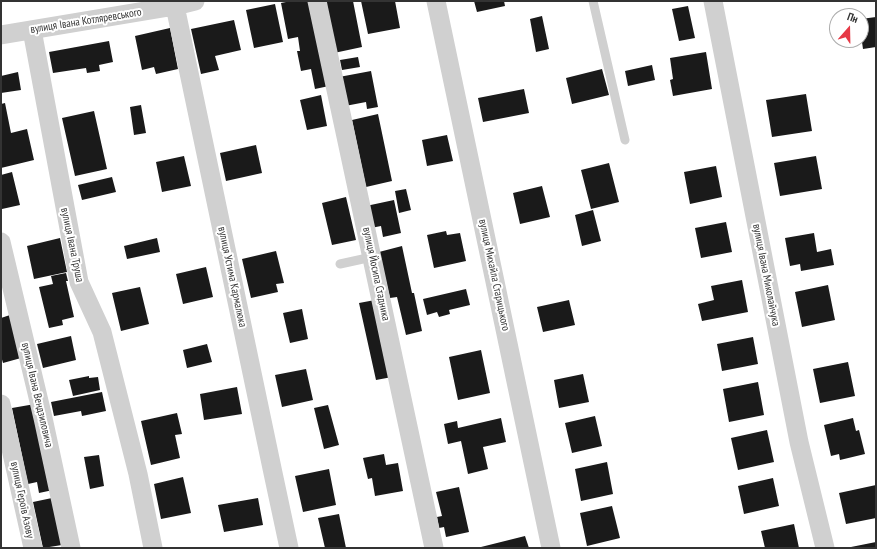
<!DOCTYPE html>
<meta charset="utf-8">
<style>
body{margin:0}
#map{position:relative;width:877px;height:549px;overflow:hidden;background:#fff;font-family:"PT Sans Narrow",sans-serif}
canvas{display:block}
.frame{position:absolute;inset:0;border:2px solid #333;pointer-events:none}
.north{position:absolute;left:829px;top:8px;width:40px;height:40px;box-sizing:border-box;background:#fff;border:1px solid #adadad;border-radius:50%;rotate:20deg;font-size:11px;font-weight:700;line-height:16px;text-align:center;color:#333}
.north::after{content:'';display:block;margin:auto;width:14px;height:18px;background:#e63946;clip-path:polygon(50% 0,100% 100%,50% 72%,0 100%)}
</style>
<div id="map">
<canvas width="877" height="549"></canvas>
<div class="frame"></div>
<div class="north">Пн</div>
</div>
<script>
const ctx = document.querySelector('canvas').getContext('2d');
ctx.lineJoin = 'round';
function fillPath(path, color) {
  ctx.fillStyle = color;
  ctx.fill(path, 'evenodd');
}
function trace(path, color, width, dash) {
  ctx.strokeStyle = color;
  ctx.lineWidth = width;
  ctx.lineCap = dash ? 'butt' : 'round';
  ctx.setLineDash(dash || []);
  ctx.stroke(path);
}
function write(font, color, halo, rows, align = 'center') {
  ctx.font = font + ' "PT Sans Narrow",sans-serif';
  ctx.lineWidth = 4;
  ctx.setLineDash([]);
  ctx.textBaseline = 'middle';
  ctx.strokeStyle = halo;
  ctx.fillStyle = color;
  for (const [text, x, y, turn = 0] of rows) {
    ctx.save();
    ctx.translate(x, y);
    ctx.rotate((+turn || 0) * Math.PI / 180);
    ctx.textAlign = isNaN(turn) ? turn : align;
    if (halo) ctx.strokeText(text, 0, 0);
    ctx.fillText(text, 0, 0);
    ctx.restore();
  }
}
const building = new Path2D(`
 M 291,1 L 310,1 L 329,86 L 315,89 L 311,69 L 301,71 L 297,51 L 300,51 L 298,37 L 288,39 L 281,3 Z
 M 324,1 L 353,1 L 362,47 L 334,53 Z
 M 361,1 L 395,1 L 400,28 L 368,34 Z
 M 474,1 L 504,1 L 505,6 L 477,12 Z
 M 275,4 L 283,42 L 254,48 L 246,10 Z
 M 688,6 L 695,38 L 679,41 L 672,9 Z
 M 542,16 L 549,49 L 536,52 L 530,19 Z
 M 876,17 L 876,47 L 863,49 L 861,35 L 861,19 Z
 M 234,20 L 241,50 L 215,56 L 219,70 L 201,74 L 191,29 Z
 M 170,28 L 178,69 L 156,74 L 154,67 L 142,70 L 135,36 Z
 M 109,41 L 113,62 L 99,65 L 100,71 L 87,73 L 86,68 L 53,73 L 49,52 Z
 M 706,52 L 712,89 L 673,96 L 670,80 L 673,79 L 670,58 Z
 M 358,57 L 360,67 L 342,70 L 340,60 Z
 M 652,65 L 655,80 L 628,86 L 625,71 Z
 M 602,69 L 609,95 L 572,104 L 566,78 Z
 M 371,71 L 378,107 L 367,109 L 366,102 L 345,106 L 339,77 Z
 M 18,72 L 21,90 L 1,93 L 1,76 Z
 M 524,89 L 529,113 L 483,122 L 478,98 Z
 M 806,94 L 812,131 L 772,137 L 766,100 Z
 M 321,95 L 327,126 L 307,130 L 300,100 Z
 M 5,103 L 11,133 L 27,129 L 34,160 L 1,168 L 1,104 Z
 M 141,105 L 146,133 L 134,135 L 130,107 Z
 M 94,111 L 107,169 L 75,176 L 62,118 Z
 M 378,114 L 392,181 L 366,187 L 352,120 Z
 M 447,135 L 453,161 L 427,166 L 422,140 Z
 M 256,145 L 262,173 L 226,181 L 220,153 Z
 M 184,156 L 191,186 L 162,192 L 156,162 Z
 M 816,156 L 822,189 L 780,196 L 774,163 Z
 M 609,163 L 619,202 L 591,209 L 581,170 Z
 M 716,166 L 722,197 L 690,204 L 684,172 Z
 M 12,172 L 20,205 L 2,209 L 1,175 Z
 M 112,177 L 116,192 L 82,200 L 78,185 Z
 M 542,186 L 550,217 L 520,224 L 513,193 Z
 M 406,189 L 411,210 L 399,213 L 395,191 Z
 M 346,197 L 356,240 L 332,245 L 322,203 Z
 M 394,200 L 401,233 L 383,237 L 381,226 L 371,228 L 366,206 Z
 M 593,210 L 601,241 L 582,246 L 575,215 Z
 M 726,222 L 732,252 L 701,258 L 695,228 Z
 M 446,231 L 447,235 L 460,233 L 466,261 L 434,268 L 427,235 Z
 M 814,233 L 817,252 L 831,249 L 834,265 L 801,271 L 800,264 L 790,266 L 785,238 Z
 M 60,238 L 67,272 L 34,279 L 27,246 Z
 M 157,238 L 160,252 L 127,259 L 124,246 Z
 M 402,246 L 412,293 L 414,293 L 422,331 L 406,335 L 397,297 L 390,298 L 379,252 Z
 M 276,251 L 284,283 L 276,284 L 278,292 L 251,298 L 242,259 Z
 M 206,267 L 213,297 L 183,304 L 176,274 Z
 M 66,273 L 68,281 L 66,281 L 74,317 L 62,320 L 63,325 L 49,328 L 39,287 L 53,284 L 51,276 Z
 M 742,280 L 748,312 L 702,321 L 698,304 L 714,300 L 711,286 Z
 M 828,285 L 835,320 L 802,327 L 795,292 Z
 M 140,287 L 149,324 L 121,331 L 112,293 Z
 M 466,289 L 470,305 L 449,310 L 450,314 L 439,317 L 437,312 L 427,315 L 423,299 Z
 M 375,300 L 392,377 L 376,380 L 359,303 Z
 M 569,300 L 575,325 L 543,332 L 537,307 Z
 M 302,309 L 308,339 L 290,343 L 283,313 Z
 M 10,315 L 21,358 L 3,363 L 1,356 L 1,318 Z
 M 71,336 L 76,360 L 43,368 L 37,344 Z
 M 753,337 L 758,364 L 722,371 L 717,344 Z
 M 207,344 L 212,362 L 187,368 L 183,350 Z
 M 481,350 L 490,393 L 458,400 L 449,357 Z
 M 848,362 L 855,396 L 820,403 L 813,369 Z
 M 306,369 L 313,400 L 282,407 L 275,375 Z
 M 583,374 L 589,402 L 559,408 L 554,380 Z
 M 89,376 L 89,378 L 98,377 L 100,390 L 73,396 L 69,380 Z
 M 758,382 L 764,415 L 729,422 L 723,389 Z
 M 237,387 L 242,414 L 204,420 L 200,394 Z
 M 102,392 L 106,411 L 82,416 L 81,411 L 54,416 L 51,402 Z
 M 35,404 L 53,490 L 39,493 L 37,482 L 28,484 L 12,408 Z
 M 328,405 L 339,445 L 324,449 L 314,408 Z
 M 177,413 L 182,434 L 175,435 L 180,458 L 151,465 L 141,421 Z
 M 595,416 L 602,446 L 572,453 L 565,423 Z
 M 501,418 L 506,442 L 483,447 L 488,469 L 468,474 L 461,441 L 448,444 L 444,424 L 457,421 L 458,428 Z
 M 853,418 L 856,431 L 859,430 L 865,454 L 840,460 L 839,454 L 831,456 L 824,425 Z
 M 767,430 L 774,462 L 738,470 L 731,438 Z
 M 384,454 L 386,465 L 398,463 L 403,491 L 375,496 L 372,478 L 368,479 L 363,458 Z
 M 99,455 L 104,486 L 90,489 L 84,457 Z
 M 607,462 L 613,494 L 581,501 L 575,469 Z
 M 329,469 L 336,505 L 303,512 L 295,476 Z
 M 183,477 L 191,513 L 161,519 L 154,484 Z
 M 773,478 L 779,506 L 744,514 L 738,486 Z
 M 876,485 L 876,518 L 846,524 L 839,493 Z
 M 459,487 L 469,532 L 446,537 L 444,527 L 439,528 L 437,517 L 442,516 L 436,492 Z
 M 52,498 L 62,545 L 43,548 L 33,502 Z
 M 258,498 L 263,525 L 224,532 L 218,505 Z
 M 612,506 L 620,538 L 587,546 L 580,513 Z
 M 339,514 L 346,548 L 325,548 L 318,518 Z
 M 794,524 L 799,548 L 765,548 L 761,531 Z
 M 525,536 L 529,548 L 481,548 L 481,547 Z
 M 876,542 L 876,548 L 851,548 L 851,547 Z`);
const service = new Path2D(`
 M 593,1 L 625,140
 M 340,264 L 372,257`);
const minor = new Path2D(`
 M 317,1 L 434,548
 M 436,1 L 551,548
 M 713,1 L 799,442 L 825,548
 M 175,6 L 273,473 L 289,548
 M 32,30 L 79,282 L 102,332 L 138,474 L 153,548
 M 1,35 L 175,6 L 195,1
 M 1,242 L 43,418 L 71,548
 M 1,404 L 33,548`);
const streetNames = [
 ["вулиця Івана Котляревського",86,21,-9],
 ["вулиця Івана Труша",72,245,78],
 ["вулиця Йосипа Стадника",376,274,78],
 ["вулиця Михайла Старицького",494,275,78],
 ["вулиця Івана Миколайчука",766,275,79],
 ["вулиця Устима Кармалюка",232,277,78],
 ["вулиця Івана Вендзиловича",37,395,77],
 ["вулиця Героїв Азову",22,500,78]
];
fillPath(building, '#1a1a1a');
trace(service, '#d0d0d0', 9);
trace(minor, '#d0d0d0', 19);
write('11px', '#333', '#fff', streetNames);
</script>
